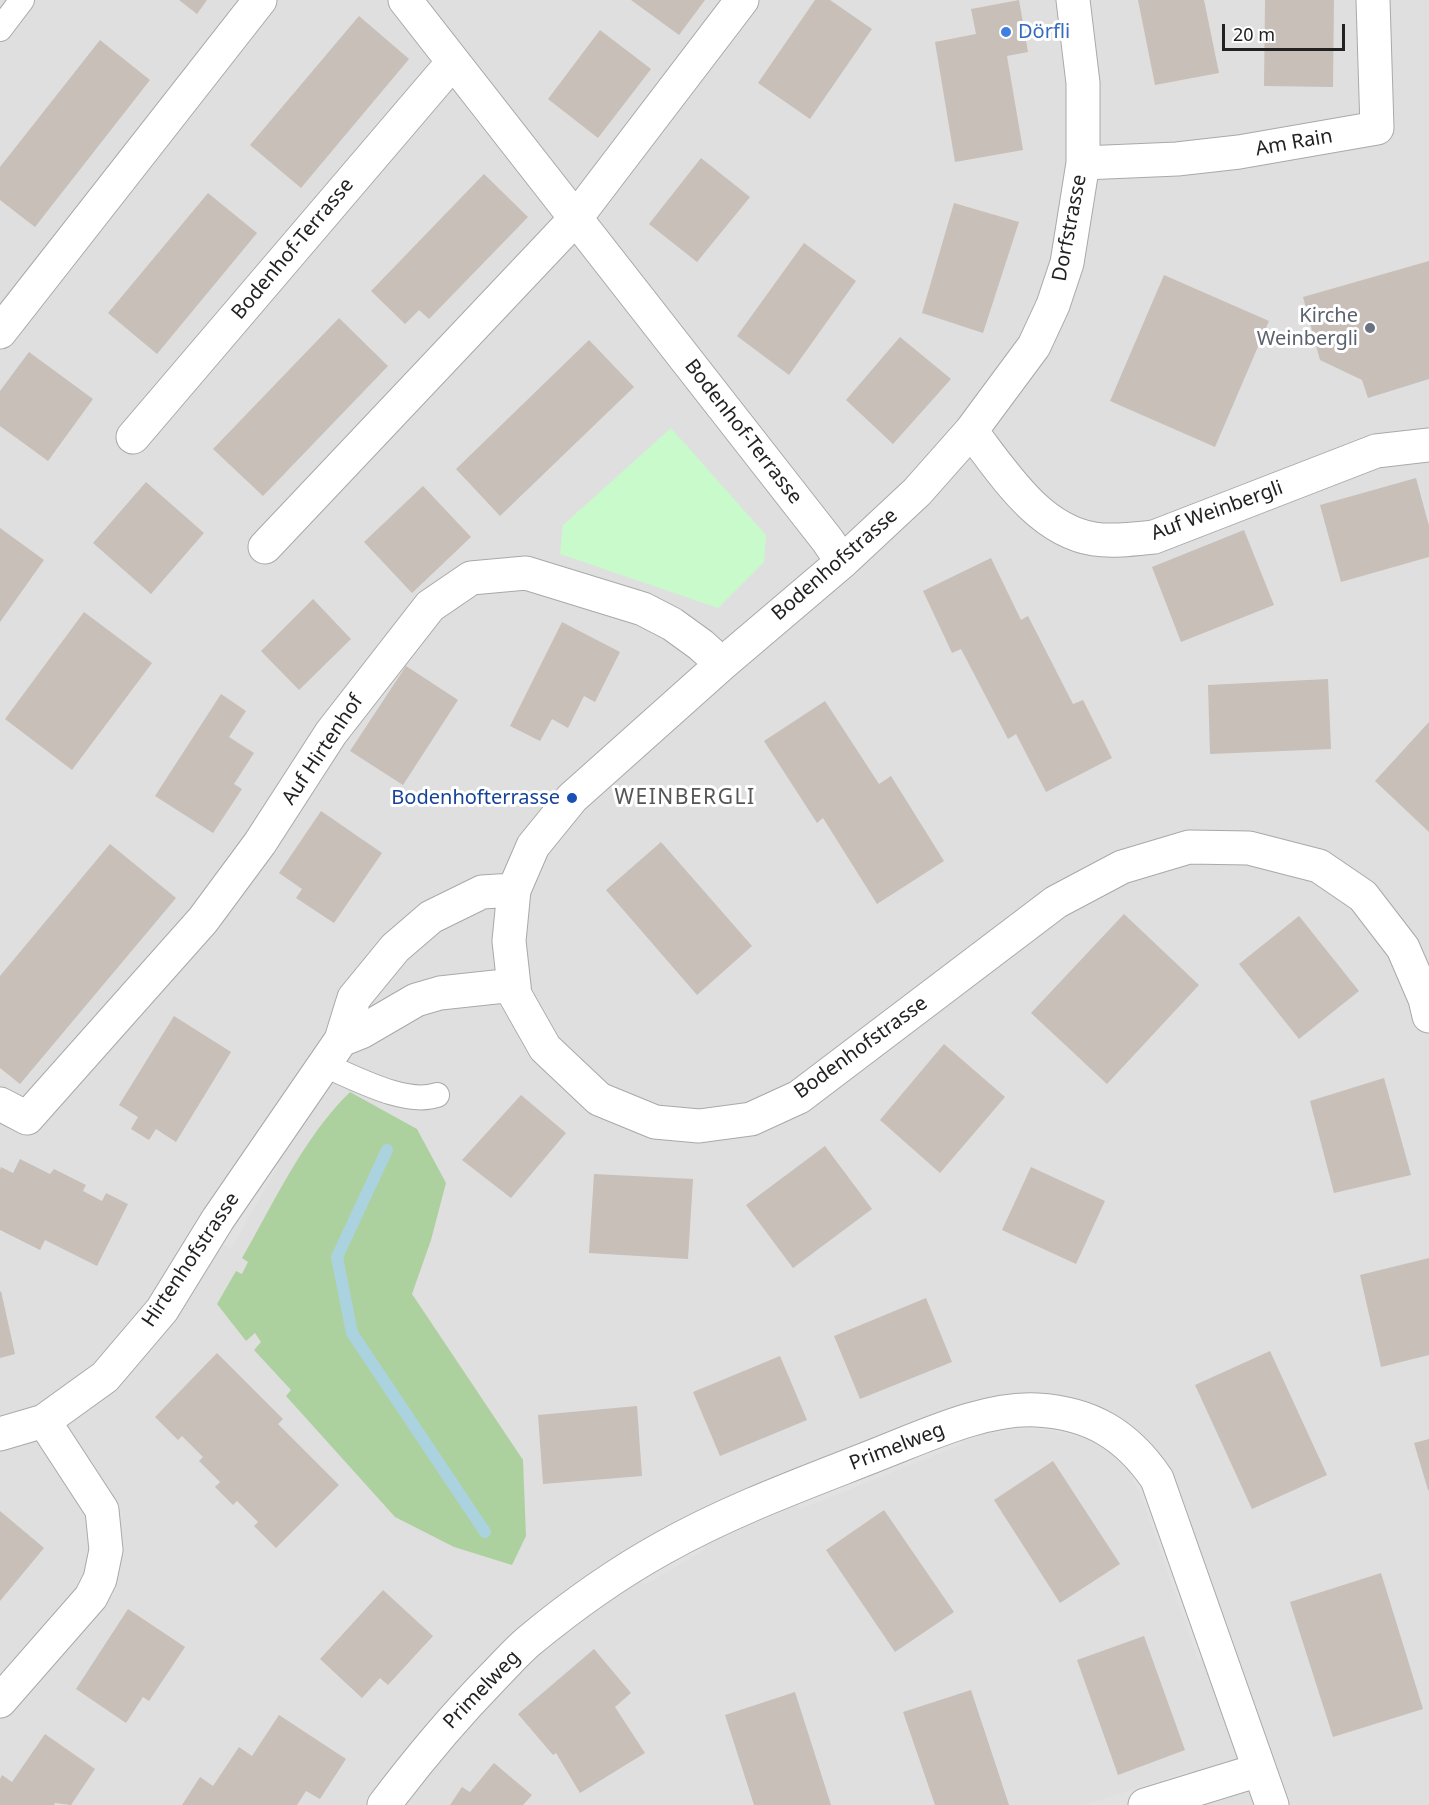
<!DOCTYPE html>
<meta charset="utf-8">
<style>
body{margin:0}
#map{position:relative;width:1429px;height:1805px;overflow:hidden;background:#f2efe9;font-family:"Noto Sans",sans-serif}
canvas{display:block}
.scale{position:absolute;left:1222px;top:24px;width:123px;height:27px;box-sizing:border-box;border:3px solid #222;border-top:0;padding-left:8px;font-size:18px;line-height:21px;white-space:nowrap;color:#222;-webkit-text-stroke:4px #fff;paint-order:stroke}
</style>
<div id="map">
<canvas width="1429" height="1805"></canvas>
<div class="scale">20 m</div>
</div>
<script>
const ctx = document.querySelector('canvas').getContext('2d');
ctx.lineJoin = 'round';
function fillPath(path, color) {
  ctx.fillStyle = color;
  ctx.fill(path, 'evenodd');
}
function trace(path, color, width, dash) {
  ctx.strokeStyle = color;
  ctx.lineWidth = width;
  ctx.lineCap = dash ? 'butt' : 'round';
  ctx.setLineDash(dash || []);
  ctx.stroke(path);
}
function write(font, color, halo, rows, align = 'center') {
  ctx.font = font + ' "Noto Sans",sans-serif';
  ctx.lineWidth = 6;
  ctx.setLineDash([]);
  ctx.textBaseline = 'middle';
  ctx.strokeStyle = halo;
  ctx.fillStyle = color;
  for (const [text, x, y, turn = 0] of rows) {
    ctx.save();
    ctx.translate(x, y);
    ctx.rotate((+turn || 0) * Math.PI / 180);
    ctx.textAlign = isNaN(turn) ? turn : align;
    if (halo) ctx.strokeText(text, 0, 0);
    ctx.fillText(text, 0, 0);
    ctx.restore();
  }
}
const residential = new Path2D(`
 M 0,0 L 1429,0 L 1429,1805 L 0,1805 Z`);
const forest = new Path2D(`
 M 350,1092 L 417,1129 L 446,1183 L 431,1240 L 412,1294 L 523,1460 L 526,1536 L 512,1565 L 454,1547 L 395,1517 L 286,1396 L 291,1390 L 254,1350 L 261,1342 L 255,1333 L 246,1341 L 217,1304 L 236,1271 L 242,1274 L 248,1262 L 242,1258 C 275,1201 303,1138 350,1092 Z`);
const park = new Path2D(`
 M 671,428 L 766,535 L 764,562 L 718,608 L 560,554 L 563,525 Z`);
const parking = new Path2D(`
 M 269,1157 L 280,1163 L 231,1249 L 220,1243 Z
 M 984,1423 L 1088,1427 L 1083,1438 L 1049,1430 L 1018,1429 L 988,1434 Z
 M 958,1432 L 963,1444 L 800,1509 L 795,1497 Z
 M 1141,1467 L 1209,1656 L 1198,1660 L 1143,1501 L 1130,1473 Z
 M 699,1539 L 705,1550 L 644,1585 L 637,1574 Z
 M 1187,1772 L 1191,1783 L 1123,1805 L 1084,1805 Z`);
const stream = new Path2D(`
 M 387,1150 L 337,1257 L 352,1333 L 485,1532`);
const building = new Path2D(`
 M 179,0 L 207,0 L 197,14 Z
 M 631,0 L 705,0 L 679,35 Z
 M 815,0 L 830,0 L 872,29 L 810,119 L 758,83 Z
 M 1019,0 L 1028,52 L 1007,56 L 1023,150 L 955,162 L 935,42 L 976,34 L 971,9 Z
 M 1138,0 L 1204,0 L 1219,73 L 1155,85 Z
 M 1265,0 L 1334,0 L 1333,87 L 1264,86 Z
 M 359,16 L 409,59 L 301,188 L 250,145 Z
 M 600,30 L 651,69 L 598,138 L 548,99 Z
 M 100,40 L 150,80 L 35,227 L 0,200 L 0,167 Z
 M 701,158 L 750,197 L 697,262 L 649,224 Z
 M 484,174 L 528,217 L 429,319 L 419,310 L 405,324 L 371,291 Z
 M 208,193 L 257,233 L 157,354 L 108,313 Z
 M 954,203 L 1019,222 L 983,333 L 922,313 Z
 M 804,243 L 856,281 L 789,375 L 737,336 Z
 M 1429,261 L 1429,379 L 1368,398 L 1362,380 L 1320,360 L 1303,297 Z
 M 1164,275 L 1269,321 L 1215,447 L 1110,401 Z
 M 339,318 L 388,366 L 263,496 L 213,449 Z
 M 900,337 L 951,379 L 893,444 L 846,400 Z
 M 589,340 L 634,387 L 500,516 L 456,469 Z
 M 29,352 L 93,399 L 48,461 L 0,426 L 0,391 Z
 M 1416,478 L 1429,526 L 1429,557 L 1341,582 L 1320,505 Z
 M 146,482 L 204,533 L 151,594 L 93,543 Z
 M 423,486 L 471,537 L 412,593 L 364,542 Z
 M 0,528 L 44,560 L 0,622 Z
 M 1244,530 L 1274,605 L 1181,642 L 1152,567 Z
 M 991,558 L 1021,620 L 1028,616 L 1073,704 L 1083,700 L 1112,758 L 1046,792 L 1016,734 L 1008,739 L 961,649 L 952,653 L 923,591 Z
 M 313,599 L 351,639 L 299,690 L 261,651 Z
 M 84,612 L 152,663 L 72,770 L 5,719 Z
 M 562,622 L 620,652 L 595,702 L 584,696 L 568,728 L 552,719 L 540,741 L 510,726 Z
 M 406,666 L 458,700 L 403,785 L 350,751 Z
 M 1328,679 L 1331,749 L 1210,754 L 1208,685 Z
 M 221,694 L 246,711 L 229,737 L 254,753 L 234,784 L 242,789 L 213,833 L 155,796 Z
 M 825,701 L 879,784 L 891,776 L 944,861 L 877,904 L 823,818 L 817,823 L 764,741 Z
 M 1429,722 L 1429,832 L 1375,781 Z
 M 321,811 L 382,853 L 334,923 L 296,898 L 302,889 L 279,873 Z
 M 661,842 L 752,946 L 697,995 L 606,890 Z
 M 110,844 L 176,898 L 20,1084 L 0,1068 L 0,976 Z
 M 1124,914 L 1199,985 L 1107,1084 L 1031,1013 Z
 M 1299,916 L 1359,991 L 1299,1039 L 1239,964 Z
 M 174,1016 L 231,1052 L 176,1142 L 156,1129 L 149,1140 L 131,1129 L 138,1117 L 119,1105 Z
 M 944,1044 L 1005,1097 L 940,1173 L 880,1120 Z
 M 1384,1078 L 1411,1175 L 1334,1193 L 1310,1101 Z
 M 521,1095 L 566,1133 L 511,1198 L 462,1160 Z
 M 825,1146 L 872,1209 L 793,1268 L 746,1205 Z
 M 20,1159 L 50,1174 L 54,1169 L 86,1185 L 83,1191 L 102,1201 L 106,1193 L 128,1204 L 97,1266 L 45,1240 L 40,1250 L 0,1230 L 0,1170 L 1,1167 L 13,1173 Z
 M 1031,1167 L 1105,1201 L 1076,1264 L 1002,1230 Z
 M 594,1174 L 693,1179 L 688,1259 L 589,1253 Z
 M 1429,1258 L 1429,1355 L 1381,1367 L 1360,1275 Z
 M 1,1291 L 15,1354 L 0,1358 L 0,1292 Z
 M 926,1298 L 952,1362 L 860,1399 L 834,1336 Z
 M 1270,1351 L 1327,1475 L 1252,1509 L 1195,1385 Z
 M 217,1353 L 283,1419 L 278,1424 L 339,1485 L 276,1548 L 254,1526 L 258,1522 L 237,1501 L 233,1505 L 215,1487 L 220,1482 L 199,1461 L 203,1457 L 182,1436 L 178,1440 L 155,1417 Z
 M 780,1356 L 807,1420 L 720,1456 L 693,1392 Z
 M 637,1406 L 642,1476 L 543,1484 L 538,1415 Z
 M 1429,1439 L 1429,1490 L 1428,1490 L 1414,1443 Z
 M 1053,1461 L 1120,1564 L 1060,1603 L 994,1500 Z
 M 884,1510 L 954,1612 L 895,1652 L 826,1550 Z
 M 0,1511 L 44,1548 L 0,1601 Z
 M 1381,1573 L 1423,1709 L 1333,1737 L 1290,1602 Z
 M 383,1590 L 433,1636 L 388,1685 L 380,1678 L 362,1698 L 320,1659 Z
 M 128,1609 L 185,1647 L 149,1701 L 143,1697 L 126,1723 L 76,1689 Z
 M 1144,1636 L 1185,1750 L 1118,1775 L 1077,1660 Z
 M 594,1649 L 631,1693 L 615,1707 L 645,1753 L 580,1793 L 556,1753 L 553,1755 L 518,1714 Z
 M 971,1690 L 1009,1805 L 935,1805 L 903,1712 Z
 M 795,1692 L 831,1805 L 754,1805 L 725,1715 Z
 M 279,1715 L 346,1759 L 320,1799 L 306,1791 L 297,1805 L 182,1805 L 200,1777 L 213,1786 L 239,1747 L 252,1756 Z
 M 45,1734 L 95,1769 L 71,1805 L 55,1803 L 54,1805 L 0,1805 L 0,1779 L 2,1775 L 12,1782 Z
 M 494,1763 L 532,1795 L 523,1805 L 450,1805 L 462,1787 L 470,1792 Z`);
const service = new Path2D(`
 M 0,29 L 22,0
 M 324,1065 C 354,1077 405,1106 437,1095`);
const minor = new Path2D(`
 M 405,0 L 828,541 L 842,562
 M 1073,0 L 1083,83 L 1083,163 L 1067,263 L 1053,305 L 1034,346 L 971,431 L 917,492 L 842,562 L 722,664 L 572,798 L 533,846 L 514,890 L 509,941 L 515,995 L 545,1048 L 599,1099 L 655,1122 L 699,1126 L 751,1119 L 799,1097 L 1056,902 L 1122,867 L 1189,847 L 1249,848 L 1319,866 L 1363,896 L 1403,948 L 1425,999 L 1429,1016
 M 1083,163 L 1177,159 L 1239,152 L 1377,128 L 1373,0
 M 0,332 L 260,0
 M 971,431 C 1003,472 1038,530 1094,539 C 1113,542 1135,539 1154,537 L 1376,451 L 1429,445
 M 133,437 L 453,62
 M 265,547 L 575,219 L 742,0
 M 341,1040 L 361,1032 L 416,1000 L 440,993 L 514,985
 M 0,1104 L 27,1118 L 203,920 L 260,843 L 331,733 L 430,606 L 471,578 L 526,573 L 643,609 L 672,624 L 701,645 L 722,664
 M 0,1434 L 44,1421 L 105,1377 L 162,1310 L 218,1219 L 341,1040 L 354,998 L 395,948 L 431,917 L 482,892 L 514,890
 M 0,1701 L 91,1597 L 100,1579 L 106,1550 L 102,1510 L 44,1421
 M 384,1805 C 418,1760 453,1718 493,1677 C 505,1665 516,1652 529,1641 C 570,1607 616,1574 663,1548 C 732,1509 808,1482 881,1453 C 927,1435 987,1407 1037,1410 C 1091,1413 1127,1435 1157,1479 L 1272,1805
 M 1145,1805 L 1259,1770`);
const markers = [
 [1006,32,6,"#3f7fe0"],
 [1370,328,6,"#6b7280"],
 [572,798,6,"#1a4fb4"]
];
const shopNames = [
 ["Dörfli",1018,32]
];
const streetNames = [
 ["Am Rain",1294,143,-10],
 ["Dorfstrasse",1070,228,-79],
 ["Bodenhof-Terrasse",293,249,-50],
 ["Bodenhof-Terrasse",743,432,52],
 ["Auf Weinbergli",1217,511,-20],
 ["Bodenhofstrasse",835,565,-41],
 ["Auf Hirtenhof",323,750,-56],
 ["Bodenhofstrasse",861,1048,-36],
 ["Hirtenhofstrasse",191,1260,-56],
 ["Primelweg",897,1447,-21],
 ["Primelweg",482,1690,-46]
];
const worshipNames = [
 ["Kirche",1358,316],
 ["Weinbergli",1358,339]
];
const transitNames = [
 ["Bodenhofterrasse",560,798]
];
const neighbourhoodNames = [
 ["WEINBERGLI",685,798]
];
fillPath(residential, '#e0dfdf');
fillPath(forest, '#add19e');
fillPath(park, '#c8facc');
fillPath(parking, '#e2e2e2');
trace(stream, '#aad3df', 12);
fillPath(building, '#c7bfb8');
trace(service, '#a9a9a9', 26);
trace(minor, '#a9a9a9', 35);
trace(service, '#fff', 24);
trace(minor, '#fff', 33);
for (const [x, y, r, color] of markers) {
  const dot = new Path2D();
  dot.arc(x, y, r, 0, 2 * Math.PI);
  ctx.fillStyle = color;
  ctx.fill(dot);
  trace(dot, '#fff', 2);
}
write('20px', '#366cbe', '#fff', shopNames, 'left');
write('20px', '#222', '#fff', streetNames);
write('20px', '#5b616d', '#fff', worshipNames, 'right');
write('20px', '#164399', '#fff', transitNames, 'right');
ctx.letterSpacing = '1.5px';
write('21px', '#555', '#fff', neighbourhoodNames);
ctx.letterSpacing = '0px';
</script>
